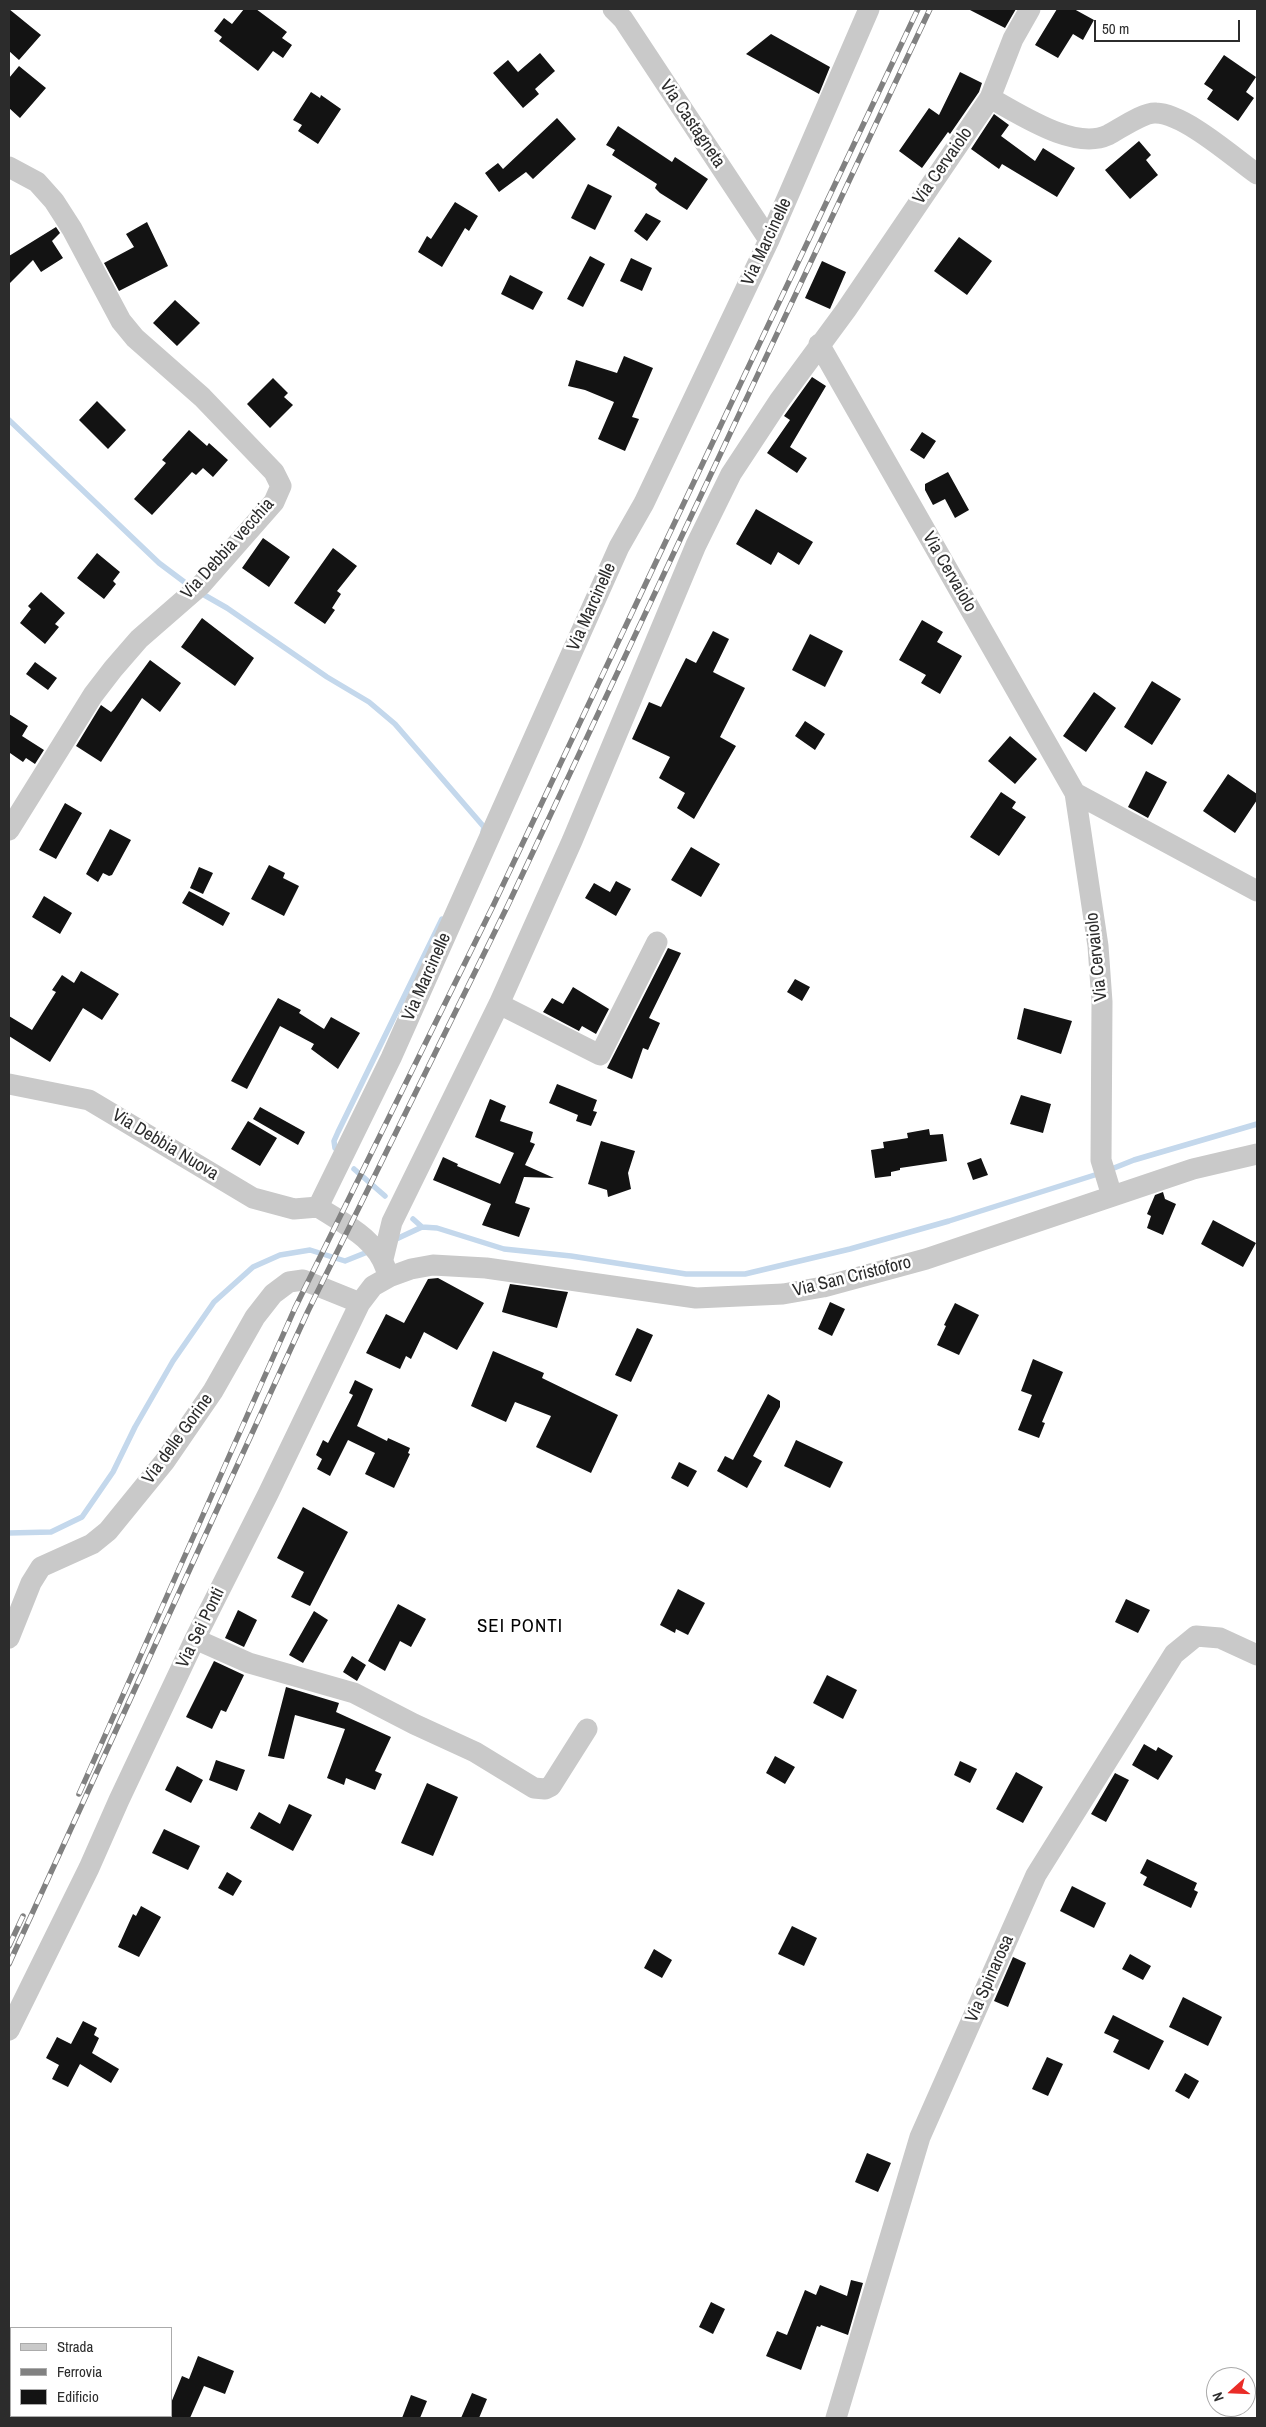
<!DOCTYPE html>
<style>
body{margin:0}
#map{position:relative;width:1266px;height:2427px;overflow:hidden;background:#fff;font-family:"Archivo Narrow",sans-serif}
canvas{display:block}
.frame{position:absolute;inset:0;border:10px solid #2c2c2c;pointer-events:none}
.legend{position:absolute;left:10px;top:2327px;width:162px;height:90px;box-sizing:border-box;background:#fff;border:1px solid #ababab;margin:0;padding:6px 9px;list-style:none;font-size:15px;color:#2c2c2c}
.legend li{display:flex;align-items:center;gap:10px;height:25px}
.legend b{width:25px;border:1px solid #ababab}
.north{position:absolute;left:1206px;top:2367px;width:50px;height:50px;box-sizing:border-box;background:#fff;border:1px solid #ababab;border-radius:50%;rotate:250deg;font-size:14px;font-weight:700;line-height:20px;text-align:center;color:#2c2c2c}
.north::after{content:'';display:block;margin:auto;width:18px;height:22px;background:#ea2c27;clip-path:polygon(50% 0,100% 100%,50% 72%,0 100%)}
.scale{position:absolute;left:1094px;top:20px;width:146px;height:22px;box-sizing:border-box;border:2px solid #2c2c2c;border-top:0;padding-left:6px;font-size:15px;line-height:18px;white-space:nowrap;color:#2c2c2c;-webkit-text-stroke:4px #fff;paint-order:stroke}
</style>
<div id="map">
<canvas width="1266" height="2427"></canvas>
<div class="frame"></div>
<ul class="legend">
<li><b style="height:6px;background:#c9c9c9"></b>Strada</li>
<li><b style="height:6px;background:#818181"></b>Ferrovia</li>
<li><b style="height:14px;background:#131313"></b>Edificio</li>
</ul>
<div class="north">N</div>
<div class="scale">50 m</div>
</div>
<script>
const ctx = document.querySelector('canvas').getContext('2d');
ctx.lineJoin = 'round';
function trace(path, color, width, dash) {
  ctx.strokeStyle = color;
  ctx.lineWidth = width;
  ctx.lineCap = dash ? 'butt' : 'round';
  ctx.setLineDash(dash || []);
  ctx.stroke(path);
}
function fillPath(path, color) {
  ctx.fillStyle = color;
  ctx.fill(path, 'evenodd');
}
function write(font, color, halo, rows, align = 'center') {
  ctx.font = font + ' "Archivo Narrow",sans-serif';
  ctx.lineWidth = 5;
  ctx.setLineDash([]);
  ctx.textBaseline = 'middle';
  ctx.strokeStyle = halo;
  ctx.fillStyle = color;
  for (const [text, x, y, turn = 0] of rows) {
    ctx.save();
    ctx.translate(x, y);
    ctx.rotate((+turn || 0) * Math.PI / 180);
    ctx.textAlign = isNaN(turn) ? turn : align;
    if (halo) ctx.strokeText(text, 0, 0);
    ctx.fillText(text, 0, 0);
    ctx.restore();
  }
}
const stream = new Path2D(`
 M 9,420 L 159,563 L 191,587
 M 199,592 L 227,608 L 327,677 L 369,702 L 395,724 L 484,827 L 483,832
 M 335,1148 L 334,1141 L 338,1132 L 442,919
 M 354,1169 L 385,1196
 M 1109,1170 L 1134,1160 L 1257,1124
 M 413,1219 L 422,1227
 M 392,1241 L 422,1227 L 437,1228 L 504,1249 L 571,1256 L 686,1274 L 745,1274 L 850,1249 L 949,1221 L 1101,1173
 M 9,1533 L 51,1532 L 82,1517 L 113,1472 L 135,1427 L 173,1361 L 214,1302 L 253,1267 L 280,1255 L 310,1250 L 345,1261 L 370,1251`);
const building = new Path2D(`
 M 9,9 L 41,35 L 19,60 L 9,51 Z
 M 244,9 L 256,9 L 287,32 L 282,38 L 292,45 L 283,58 L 273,51 L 258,71 L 219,41 L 222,37 L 214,31 L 224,18 L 232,24 Z
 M 968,9 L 1016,9 L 1005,28 Z
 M 1057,9 L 1074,9 L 1094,20 L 1083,40 L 1073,34 L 1058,58 L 1035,45 Z
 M 771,34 L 830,67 L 819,94 L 746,54 Z
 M 540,53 L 555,71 L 535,89 L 539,94 L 523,108 L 493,73 L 508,60 L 518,72 Z
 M 1224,55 L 1256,77 L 1246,92 L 1254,98 L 1238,121 L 1207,99 L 1213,90 L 1204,84 Z
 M 19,66 L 46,88 L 20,118 L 9,108 L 9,78 Z
 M 960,72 L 982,83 L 979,92 L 950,134 L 948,132 L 922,168 L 899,151 L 929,108 L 939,115 Z
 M 311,92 L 320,98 L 321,95 L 341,109 L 318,144 L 298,131 L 302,125 L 293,120 Z
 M 994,114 L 1009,125 L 1001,136 L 1035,161 L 1043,148 L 1075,168 L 1057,197 L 1002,164 L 999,169 L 971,149 Z
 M 557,118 L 576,139 L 533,179 L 526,172 L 499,192 L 485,173 L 498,163 L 503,169 Z
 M 618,126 L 672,162 L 675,157 L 708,179 L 687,210 L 660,193 L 655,188 L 657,184 L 612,155 L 615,150 L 606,145 Z
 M 1139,141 L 1151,155 L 1146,160 L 1158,175 L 1130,199 L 1105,170 Z
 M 588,184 L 612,196 L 595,230 L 571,218 Z
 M 455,202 L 478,216 L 469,231 L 465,228 L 442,267 L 418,252 L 427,236 L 431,239 Z
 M 646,213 L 661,221 L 647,241 L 634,231 Z
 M 147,222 L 168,266 L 119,291 L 104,263 L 134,247 L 126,234 Z
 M 56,227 L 60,233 L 52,241 L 63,258 L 41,272 L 33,260 L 9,284 L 9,256 Z
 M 959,237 L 992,261 L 967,295 L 934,271 Z
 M 590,256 L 605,264 L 583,307 L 567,299 Z
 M 631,258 L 652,268 L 642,291 L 620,281 Z
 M 822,261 L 846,272 L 830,309 L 805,298 Z
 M 510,275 L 543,292 L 533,310 L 501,294 Z
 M 175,300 L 200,323 L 177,346 L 153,323 Z
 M 624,356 L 653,368 L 632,417 L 639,419 L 625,451 L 598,439 L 614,402 L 585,390 L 568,386 L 576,360 L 617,373 Z
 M 812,377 L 826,386 L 790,447 L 807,458 L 797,473 L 767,453 L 790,420 L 784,416 Z
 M 273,378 L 288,393 L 284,397 L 293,405 L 270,428 L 247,404 Z
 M 97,401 L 126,430 L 108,449 L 79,420 Z
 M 189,430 L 207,446 L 209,443 L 228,460 L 213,477 L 203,468 L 196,475 L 192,472 L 152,515 L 134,499 L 166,463 L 162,460 Z
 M 922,432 L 936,441 L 924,459 L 910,450 Z
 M 948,472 L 969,510 L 955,518 L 945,499 L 933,505 L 925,490 L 925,484 Z
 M 756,509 L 813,542 L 799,565 L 778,552 L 771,565 L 736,544 Z
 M 263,538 L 290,557 L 269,587 L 242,568 Z
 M 333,548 L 357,566 L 337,591 L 341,594 L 332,608 L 335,610 L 325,624 L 294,603 Z
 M 97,553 L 120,572 L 113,581 L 116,584 L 104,599 L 77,578 Z
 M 41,592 L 65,613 L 55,624 L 59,627 L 45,644 L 20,623 L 31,609 L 28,606 Z
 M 202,618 L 254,658 L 235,686 L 181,647 Z
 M 922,620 L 943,632 L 937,642 L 962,656 L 940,694 L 921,683 L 926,675 L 899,660 Z
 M 713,631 L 729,639 L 713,672 L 745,688 L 720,737 L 736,746 L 694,819 L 677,808 L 685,793 L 659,778 L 670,757 L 632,739 L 649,702 L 661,707 L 686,658 L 696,663 Z
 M 810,634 L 843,651 L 825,687 L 792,670 Z
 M 150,660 L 181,683 L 160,712 L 142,698 L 101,762 L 76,746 L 101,705 L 111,712 L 114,709 Z
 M 35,662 L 57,678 L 48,690 L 26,674 Z
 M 1152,681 L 1181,699 L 1152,745 L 1124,727 Z
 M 1094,692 L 1116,708 L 1086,752 L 1063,736 Z
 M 9,714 L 28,726 L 22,736 L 44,750 L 35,764 L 26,758 L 23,762 L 10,753 L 9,756 Z
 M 805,721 L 825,734 L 815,750 L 795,736 Z
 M 1010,736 L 1037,759 L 1015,784 L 988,761 Z
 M 1146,771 L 1167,782 L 1148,818 L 1128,807 Z
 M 1228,774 L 1257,794 L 1257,800 L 1235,833 L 1203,811 Z
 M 1001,792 L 1016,802 L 1012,808 L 1026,817 L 999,856 L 970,837 Z
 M 65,803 L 82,813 L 56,859 L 39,850 Z
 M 110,829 L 131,840 L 112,875 L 109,876 L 103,873 L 98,882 L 86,874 Z
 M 691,847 L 720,864 L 701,897 L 671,880 Z
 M 269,865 L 285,873 L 283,878 L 299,886 L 284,916 L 251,899 Z
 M 199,867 L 213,873 L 203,894 L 190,888 Z
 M 616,881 L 631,889 L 616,916 L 585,898 L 594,883 L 610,892 Z
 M 189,891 L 230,913 L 223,926 L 182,903 Z
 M 44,896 L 72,913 L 60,934 L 32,917 Z
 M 668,948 L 681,953 L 649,1018 L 660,1023 L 648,1050 L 643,1048 L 632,1079 L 607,1068 Z
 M 81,971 L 119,994 L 102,1020 L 83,1008 L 50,1062 L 9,1036 L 9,1016 L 32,1030 L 56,992 L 52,990 L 62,975 L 74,983 Z
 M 795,979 L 810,987 L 802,1001 L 787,992 Z
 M 573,987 L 609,1009 L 596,1034 L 582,1026 L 579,1031 L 543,1012 L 552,998 L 563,1004 Z
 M 278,998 L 301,1010 L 299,1013 L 324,1029 L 331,1017 L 360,1033 L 338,1069 L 311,1049 L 314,1044 L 280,1026 L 247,1089 L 231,1081 Z
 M 1024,1008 L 1072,1021 L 1061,1054 L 1017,1039 Z
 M 557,1084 L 597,1100 L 593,1111 L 597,1112 L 591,1126 L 576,1121 L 578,1115 L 549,1103 Z
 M 1021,1095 L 1051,1104 L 1043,1133 L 1010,1124 Z
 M 490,1099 L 506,1106 L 500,1121 L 533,1132 L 530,1142 L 535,1144 L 525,1165 L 554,1178 L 524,1177 L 515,1203 L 530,1208 L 519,1237 L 482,1225 L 491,1204 L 433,1180 L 443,1157 L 458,1164 L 457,1166 L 500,1184 L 514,1153 L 475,1137 Z
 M 260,1107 L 305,1132 L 298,1145 L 253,1119 Z
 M 248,1121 L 277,1138 L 260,1166 L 231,1149 Z
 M 929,1129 L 930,1135 L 943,1134 L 947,1161 L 900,1168 L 900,1170 L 891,1172 L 891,1176 L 875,1178 L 871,1150 L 884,1148 L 883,1142 L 908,1138 L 907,1133 Z
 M 601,1141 L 635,1151 L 628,1173 L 631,1189 L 608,1197 L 607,1190 L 588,1184 Z
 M 981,1158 L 988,1175 L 973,1180 L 967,1163 Z
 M 1163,1192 L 1165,1199 L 1176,1204 L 1163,1235 L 1147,1228 L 1151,1216 L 1147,1214 L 1155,1195 Z
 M 1213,1220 L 1256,1243 L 1243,1267 L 1201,1244 Z
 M 438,1278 L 484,1303 L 457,1350 L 424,1332 L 411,1359 L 406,1356 L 400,1369 L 366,1353 L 386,1314 L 404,1323 L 428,1279 Z
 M 510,1284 L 568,1292 L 557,1328 L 502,1312 Z
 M 830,1302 L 845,1309 L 832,1336 L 818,1329 Z
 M 955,1303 L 979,1315 L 959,1355 L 937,1345 L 946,1326 L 944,1325 Z
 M 637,1328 L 653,1335 L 631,1382 L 615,1375 Z
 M 493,1351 L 544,1373 L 542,1378 L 618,1415 L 591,1473 L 536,1447 L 551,1416 L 515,1402 L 506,1422 L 471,1406 Z
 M 1033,1359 L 1063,1372 L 1042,1422 L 1045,1423 L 1039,1438 L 1018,1430 L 1032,1395 L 1021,1391 Z
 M 355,1380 L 373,1389 L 357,1426 L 387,1441 L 388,1438 L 410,1448 L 408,1453 L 410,1454 L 394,1488 L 365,1474 L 375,1453 L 348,1440 L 330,1476 L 317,1469 L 322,1459 L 316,1455 L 323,1440 L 328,1443 L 353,1395 L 349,1393 Z
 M 768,1394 L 780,1401 L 780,1407 L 753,1456 L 762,1461 L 747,1488 L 717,1471 L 725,1456 L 733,1460 Z
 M 796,1440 L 843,1462 L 830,1488 L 784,1466 Z
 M 679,1462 L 697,1471 L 688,1487 L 671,1478 Z
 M 303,1507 L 348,1532 L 310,1606 L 291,1597 L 304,1572 L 277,1558 Z
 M 678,1589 L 705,1603 L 688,1635 L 676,1629 L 675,1633 L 660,1625 Z
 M 1126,1599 L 1150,1610 L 1138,1633 L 1115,1622 Z
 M 398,1604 L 426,1619 L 411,1647 L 400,1641 L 385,1671 L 368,1661 Z
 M 238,1610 L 257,1620 L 244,1647 L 225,1638 Z
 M 314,1611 L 328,1620 L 303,1663 L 289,1655 Z
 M 352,1656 L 366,1665 L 357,1681 L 343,1672 Z
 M 214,1661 L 244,1675 L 226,1712 L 221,1710 L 212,1729 L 186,1717 Z
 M 827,1675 L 857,1690 L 843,1719 L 813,1703 Z
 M 286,1687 L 339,1703 L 336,1712 L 391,1737 L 375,1771 L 382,1774 L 375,1790 L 346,1778 L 344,1785 L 327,1778 L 345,1729 L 295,1715 L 284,1759 L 268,1756 Z
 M 1144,1744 L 1156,1751 L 1158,1747 L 1173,1756 L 1158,1780 L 1132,1765 Z
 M 775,1756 L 795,1767 L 785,1784 L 766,1773 Z
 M 216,1760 L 245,1770 L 237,1791 L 209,1780 Z
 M 960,1761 L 977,1769 L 970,1783 L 954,1775 Z
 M 177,1766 L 203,1780 L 191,1803 L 165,1790 Z
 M 1016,1772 L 1043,1787 L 1023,1823 L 996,1809 Z
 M 1115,1773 L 1129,1780 L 1106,1822 L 1091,1814 Z
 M 427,1783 L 458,1797 L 433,1856 L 401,1843 Z
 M 289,1804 L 312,1815 L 293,1851 L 250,1828 L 259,1812 L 280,1824 Z
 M 164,1829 L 200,1846 L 188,1870 L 152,1853 Z
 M 1147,1859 L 1197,1883 L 1194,1890 L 1198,1892 L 1191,1908 L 1143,1885 L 1147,1877 L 1140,1873 Z
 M 227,1872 L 242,1881 L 233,1896 L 218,1888 Z
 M 1072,1886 L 1106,1903 L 1094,1928 L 1060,1911 Z
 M 141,1906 L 161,1917 L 139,1957 L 118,1947 L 133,1914 L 136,1916 Z
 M 792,1926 L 817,1938 L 804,1966 L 778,1954 Z
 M 654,1949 L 672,1960 L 662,1978 L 644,1968 Z
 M 1130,1954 L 1151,1966 L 1143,1980 L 1122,1969 Z
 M 1013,1957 L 1026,1963 L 1008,2007 L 994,2001 Z
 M 1183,1997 L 1222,2017 L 1208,2046 L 1169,2027 Z
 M 1113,2015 L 1164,2041 L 1149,2070 L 1113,2052 L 1119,2040 L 1104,2033 Z
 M 83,2021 L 97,2028 L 94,2035 L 99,2038 L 92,2053 L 119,2069 L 111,2083 L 80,2064 L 68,2087 L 52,2079 L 59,2065 L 46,2058 L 57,2037 L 71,2044 Z
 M 1047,2057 L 1063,2064 L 1048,2096 L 1032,2089 Z
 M 1185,2073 L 1199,2081 L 1189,2099 L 1175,2091 Z
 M 867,2153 L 891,2163 L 878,2192 L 855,2182 Z
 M 851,2280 L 863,2283 L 848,2335 L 821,2325 L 820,2327 L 817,2326 L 801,2370 L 766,2356 L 777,2331 L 787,2335 L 805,2290 L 816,2295 L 820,2285 L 847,2296 Z
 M 711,2302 L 725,2309 L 713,2334 L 699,2327 Z
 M 198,2356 L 234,2371 L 225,2394 L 204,2386 L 190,2418 L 171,2418 L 171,2403 L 182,2376 L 189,2379 Z
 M 472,2393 L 487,2399 L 479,2418 L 461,2418 Z
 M 411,2395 L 427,2401 L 420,2418 L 402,2418 Z`);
const minor = new Path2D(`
 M 613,9 L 623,19 L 769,240
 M 990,98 C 1020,114 1074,151 1108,135 C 1120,129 1143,112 1156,113 C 1185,114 1233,157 1257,174
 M 9,167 L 37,182 L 54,201 L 72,229 L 121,321 L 135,338 L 202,397 L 274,472 L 281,486 L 274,502 L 201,585 L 139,639 L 113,669 L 93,695 L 9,830
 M 819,344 L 1075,793 L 1098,946 L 1102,1002 L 1101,1160 L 1112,1196
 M 1075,793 L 1257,891
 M 499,1004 L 600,1055 L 657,942
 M 9,1084 L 89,1100 L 253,1198 L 294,1209 L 318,1207
 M 318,1207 L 391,1058 L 619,547 L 644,503 L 769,240 L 869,9
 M 318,1207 C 344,1224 376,1238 386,1269
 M 383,1259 L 392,1222 L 499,1004 L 572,841 L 696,545 L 731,474 L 779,401 L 846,310 L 990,98 L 1013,39 L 1030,9
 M 9,1638 L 31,1583 L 41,1567 L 92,1544 L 108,1531 L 165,1461 L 213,1391 L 255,1317 L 273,1294 L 289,1282 L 303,1280 L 360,1303
 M 195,1639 L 249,1663 L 354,1693 L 414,1724 L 475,1752 L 534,1788 L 545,1789 L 551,1786 L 587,1729
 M 9,2030 L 89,1868 L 119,1800 L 195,1639 L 268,1494 L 360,1303 L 373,1286 L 389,1277 L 411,1269 L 433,1265 L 486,1268 L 696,1298 L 783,1294 L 823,1287 L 926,1259 L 1193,1169 L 1257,1154
 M 836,2418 L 920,2137 L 1036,1875 L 1174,1654 L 1196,1636 L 1220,1638 L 1257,1655`);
const rail = new Path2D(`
 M 79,1794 L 295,1308 L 493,906 L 918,9
 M 9,1946 L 23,1916
 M 9,1964 L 308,1311 L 508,905 L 930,9`);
const streetNames = [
 ["Via Castagneta",692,124,56],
 ["Via Cervaiolo",943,166,-55],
 ["Via Marcinelle",767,242,-65],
 ["Via Debbia vecchia",228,549,-48],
 ["Via Cervaiolo",949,572,60],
 ["Via Marcinelle",592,607,-66],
 ["Via Cervaiolo",1097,957,-96],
 ["Via Marcinelle",427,977,-66],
 ["Via Debbia Nuova",165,1145,31],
 ["Via San Cristoforo",852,1277,-14],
 ["Via delle Gorine",178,1439,-54],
 ["Via Sei Ponti",201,1628,-64],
 ["Via Spinarosa",990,1979,-66]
];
const neighbourhoodNames = [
 ["SEI PONTI",520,1627]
];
trace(stream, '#c4d8ec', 5.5);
fillPath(building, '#131313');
trace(minor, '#c9c9c9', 21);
trace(rail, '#818181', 5.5);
trace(rail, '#fff', 4, [11]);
write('18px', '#2c2c2c', '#fff', streetNames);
ctx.letterSpacing = '1px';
write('19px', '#000', '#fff', neighbourhoodNames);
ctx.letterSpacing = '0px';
</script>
